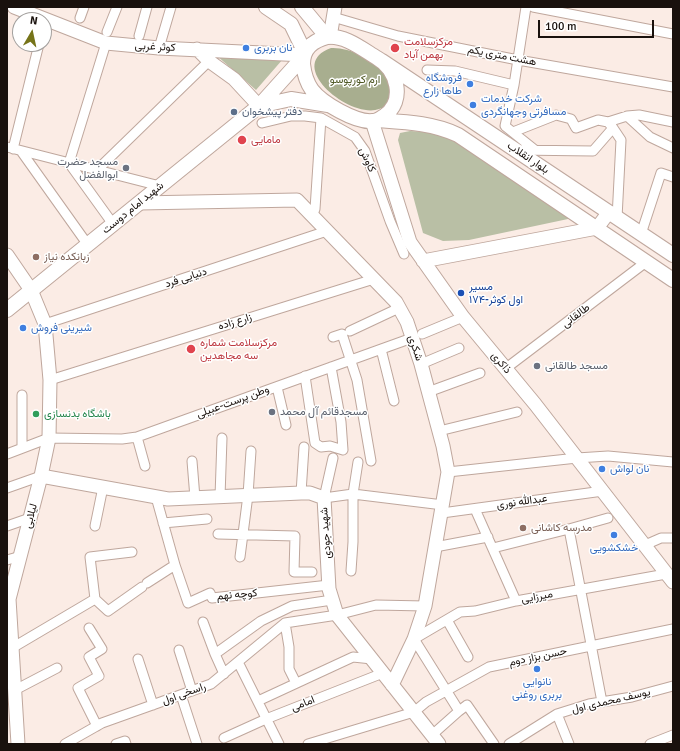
<!DOCTYPE html>
<meta charset="utf-8">
<style>
body{margin:0}
#map{position:relative;width:680px;height:751px;overflow:hidden;background:#fbece5;font-family:Signika,sans-serif}
canvas{display:block}
.frame{position:absolute;inset:0;border:8px solid #19110d;pointer-events:none}
.north{position:absolute;left:12px;top:12px;width:40px;height:40px;box-sizing:border-box;background:#fff;border:1px solid #a3a09e;border-radius:50%;rotate:9deg;font-size:11px;font-weight:700;line-height:16px;text-align:center;color:#19110d}
.north::after{content:'';display:block;margin:auto;width:14px;height:18px;background:#767419;clip-path:polygon(50% 0,100% 100%,50% 72%,0 100%)}
.scale{position:absolute;left:538px;top:20px;width:116px;height:18px;box-sizing:border-box;border:2px solid #19110d;border-top:0;padding-left:5px;font-size:12px;line-height:14px;white-space:nowrap;color:#19110d;-webkit-text-stroke:3px #fff;paint-order:stroke}
</style>
<div id="map">
<canvas width="680" height="751"></canvas>
<div class="frame"></div>
<div class="north">N</div>
<div class="scale">100 m</div>
</div>
<script>
const ctx = document.querySelector('canvas').getContext('2d');
ctx.lineJoin = 'round';
function fillPath(path, color) {
  ctx.fillStyle = color;
  ctx.fill(path, 'evenodd');
}
function trace(path, color, width, dash) {
  ctx.strokeStyle = color;
  ctx.lineWidth = width;
  ctx.lineCap = dash ? 'butt' : 'round';
  ctx.setLineDash(dash || []);
  ctx.stroke(path);
}
function write(font, color, halo, rows, align = 'center') {
  ctx.font = font + ' Signika,Vazirmatn,sans-serif';
  ctx.lineWidth = 3;
  ctx.setLineDash([]);
  ctx.textBaseline = 'middle';
  ctx.strokeStyle = halo;
  ctx.fillStyle = color;
  for (const [text, x, y, turn = 0] of rows) {
    ctx.save();
    ctx.translate(x, y);
    ctx.rotate((+turn || 0) * Math.PI / 180);
    ctx.textAlign = isNaN(turn) ? turn : align;
    if (halo) ctx.strokeText(text, 0, 0);
    ctx.fillText(text, 0, 0);
    ctx.restore();
  }
}
const green = new Path2D(`
 M 216,55 L 283,59 L 256,90 Z
 M 410,131 L 430,132 L 454,140 L 570,217 L 568,219 L 469,240 L 443,241 L 423,233 L 398,140 L 400,133 Z`);
const forest = new Path2D(`
 M 331,48 C 349,47 373,59 384,73 C 387,78 389,83 392,87 C 390,93 390,101 386,105 C 361,129 280,66 331,48 Z`);
const street = new Path2D(`
 M 526,7 L 514,85 L 505,126 L 535,150
 M 533,7 L 673,34
 M 333,17 L 398,36 L 518,60 L 673,87
 M 80,18 L 84,7
 M 107,32 L 117,7
 M 139,36 L 147,7
 M 106,43 L 69,163 L 113,224
 M 159,48 L 171,7
 M 427,70 L 455,71 L 514,85
 M 627,116 L 639,115 L 673,122
 M 262,123 L 291,116 L 305,116 L 321,118 L 355,137 L 365,151 L 390,221 L 404,254
 M 613,128 L 621,140 L 617,218
 M 513,132 L 556,115 L 571,119 L 576,128 L 598,120 L 608,122
 M 7,147 L 160,186
 M 13,149 L 39,44
 M 516,150 L 593,151 L 613,128 L 608,122 L 627,116 L 650,137 L 673,148
 M 21,151 L 88,245
 M 97,170 L 209,61
 M 312,216 L 315,209 L 321,118
 M 641,234 L 661,173 L 673,177
 M 45,324 L 327,231
 M 350,331 L 399,308
 M 422,334 L 463,317
 M 333,337 L 342,334 L 357,380 L 371,461
 M 381,349 L 394,401
 M 421,364 L 459,348
 M 505,369 L 646,262
 M 305,376 L 315,443 L 321,447 L 330,446 L 343,450 L 341,422 L 331,367
 M 50,380 L 374,279
 M 277,387 L 286,425
 M 428,392 L 480,373
 M 439,431 L 517,412
 M 137,437 L 145,466
 M 22,448 L 22,395
 M 7,454 L 49,438 L 122,439 L 137,437 L 412,338
 M 333,458 L 324,498 L 353,494 L 443,505
 M 192,461 L 195,498
 M 448,472 L 577,458 L 608,456 L 673,462
 M 7,488 L 41,476
 M 301,493 L 304,447
 M 220,497 L 222,438
 M 475,509 L 516,601
 M 442,513 L 603,491
 M 163,523 L 207,519
 M 7,526 L 30,518
 M 95,526 L 103,487
 M 569,529 L 602,702
 M 218,534 L 295,536 L 294,572 L 312,572
 M 645,545 L 661,538 L 673,538
 M 435,547 L 488,537
 M 493,548 L 569,529 L 608,518
 M 240,557 L 248,495 L 251,451
 M 7,560 L 21,556
 M 175,565 L 188,603 L 210,593 L 212,598 L 329,585
 M 351,571 L 353,542 L 353,494 L 358,462
 M 147,583 L 175,565 L 156,497
 M 95,599 L 90,557 L 132,552
 M 447,620 L 468,657
 M 203,622 L 215,654
 M 285,623 L 289,647 L 289,669 L 296,683
 M 89,628 L 102,649 L 89,657 L 99,676 L 78,688 L 97,726
 M 12,648 L 95,599 L 108,611 L 142,587
 M 179,650 L 192,691
 M 138,659 L 153,705
 M 238,662 L 279,744
 M 224,674 L 215,654 L 261,621 L 292,606 L 332,600
 M 15,690 L 57,668
 M 181,695 L 197,744
 M 258,701 L 353,657 L 372,659
 M 557,714 L 569,744
 M 432,735 L 459,711
 M 224,738 L 266,719 L 383,673
 M 65,744 L 102,723 L 211,684 L 285,623 L 337,615 L 376,605 L 425,606
 M 116,744 L 125,741 L 126,744
 M 308,744 L 414,712 L 426,702 L 489,667 L 673,629
 M 494,744 L 467,705 L 459,711 L 414,639 L 460,612 L 475,611 L 516,601 L 666,574
 M 509,744 L 557,714 L 589,704 L 632,697 L 673,686
 M 650,744 L 673,735`);
const secondary = new Path2D(`
 M 14,7 L 106,43 L 159,48 L 304,55
 M 330,37 L 335,7
 M 197,49 L 209,61 L 234,79 L 259,106
 M 372,121 L 410,242 L 463,317 L 535,404 L 673,582
 M 140,203 L 297,200 L 396,302 L 407,322 L 421,364 L 443,446 L 448,472 L 425,606 L 414,639 L 392,685
 M 7,255 L 31,290 L 45,324 L 50,380 L 49,438 L 41,476 L 9,599 L 18,744
 M 423,261 L 597,228 L 609,212
 M 41,476 L 168,499 L 301,493 L 310,493 L 324,498 L 329,589 L 337,615 L 439,744`);
const primary = new Path2D(`
 M 266,7 L 291,24 L 305,53
 M 302,7 L 327,37
 M 327,37 C 345,35 362,49 377,58 C 397,69 406,101 384,116 C 381,118 377,121 373,121 C 356,123 322,103 312,90 C 307,83 304,73 303,64 C 303,48 313,41 327,37 Z
 M 382,61 L 673,255
 M 259,106 L 291,99 L 328,105
 M 377,120 C 405,122 433,123 458,135 L 673,280
 M 7,310 L 259,106 L 304,56`);
const markers = [
 [246,48,4,"#3f7fe0"],
 [395,48,5,"#e0444e"],
 [470,84,4,"#3f7fe0"],
 [473,105,4,"#3f7fe0"],
 [234,112,4,"#5c6f8a"],
 [242,140,5,"#e0444e"],
 [126,168,4,"#6b7280"],
 [36,257,4,"#8d6e63"],
 [461,293,4,"#1a4fb4"],
 [23,328,4,"#3f7fe0"],
 [191,349,5,"#e0444e"],
 [537,366,4,"#6b7280"],
 [272,412,4,"#6b7280"],
 [36,414,4,"#2e9e5b"],
 [602,469,4,"#3f7fe0"],
 [523,528,4,"#8d6e63"],
 [614,535,4,"#3f7fe0"],
 [537,669,4,"#3f7fe0"]
];
const healthNames = [
 ["مرکزسلامت",404,42],
 ["بهمن آباد",404,55],
 ["مامایی",251,140],
 ["مرکزسلامت شماره",200,343],
 ["سه مجاهدین",200,356]
];
const streetNames = [
 ["کوثر غربی",155,47,3],
 ["هشت متری یکم",502,56,11],
 ["بلوار انقلاب",528,158,34],
 ["کاوش",367,160,65],
 ["شهید امام دوست",133,208,-39],
 ["دنیایی فرد",186,278,-18],
 ["طالقانی",576,316,-37],
 ["زارع زاده",235,322,-17],
 ["شکری",415,348,72],
 ["ذاکری",501,363,50],
 ["وطن پرست-عبیلی",233,402,-20],
 ["عبدالله نوری",522,502,-8],
 ["لیلابی",31,516,-75],
 ["شهید جودی",326,533,-94],
 ["کوچه نهم",237,595,-5],
 ["میرزایی",537,597,-10],
 ["حسن بزاز دوم",538,657,-12],
 ["راسخی اول",184,694,-20],
 ["یوسف محمدی اول",611,701,-13],
 ["امامی",303,704,-22]
];
const shopNames = [
 ["نان بربری",254,48],
 ["فروشگاه",462,78,"right"],
 ["طاها زارع",462,91,"right"],
 ["شرکت خدمات",481,99],
 ["مسافرتی وجهانگردی",481,112],
 ["شیرینی فروش",31,328],
 ["نان لواش",610,469],
 ["خشکشویی",614,548,"center"],
 ["نانوایی",537,682,"center"],
 ["بربری روغنی",537,695,"center"]
];
const parkNames = [
 ["ارم کورپوسو",355,80]
];
const serviceNames = [
 ["دفتر پیشخوان",242,112]
];
const worshipNames = [
 ["مسجد حضرت",118,162,"right"],
 ["ابوالفضل",118,175,"right"],
 ["مسجد طالقانی",545,366],
 ["مسجدقائم آل محمد",280,412]
];
const educationNames = [
 ["زبانکده نیاز",44,257],
 ["مدرسه کاشانی",531,528]
];
const transitNames = [
 ["مسیر",469,287],
 ["۱۷۴-اول کوثر",469,300]
];
const leisureNames = [
 ["باشگاه بدنسازی",44,414]
];
fillPath(green, '#b9bfa5');
fillPath(forest, '#a8ae8f');
trace(street, '#bfa79d', 11);
trace(secondary, '#bfa79d', 15);
trace(primary, '#bfa79d', 16);
trace(street, '#fff', 9);
trace(secondary, '#fff', 13);
trace(primary, '#fff', 14);
for (const [x, y, r, color] of markers) {
  const dot = new Path2D();
  dot.arc(x, y, r, 0, 2 * Math.PI);
  ctx.fillStyle = color;
  ctx.fill(dot);
  trace(dot, '#fff', 1.5);
}
write('11px', '#be3a42', '#fff', healthNames, 'left');
write('11px', '#19110d', '#fff', streetNames);
write('11px', '#366cbe', '#fff', shopNames, 'left');
write('11px', '#4d5622', '#fff', parkNames);
write('11px', '#4e5e75', '#fff', serviceNames, 'left');
write('11px', '#5b616d', '#fff', worshipNames, 'left');
write('11px', '#785e54', '#fff', educationNames, 'left');
write('11px', '#164399', '#fff', transitNames, 'left');
write('11px', '#27864d', '#fff', leisureNames, 'left');
</script>
